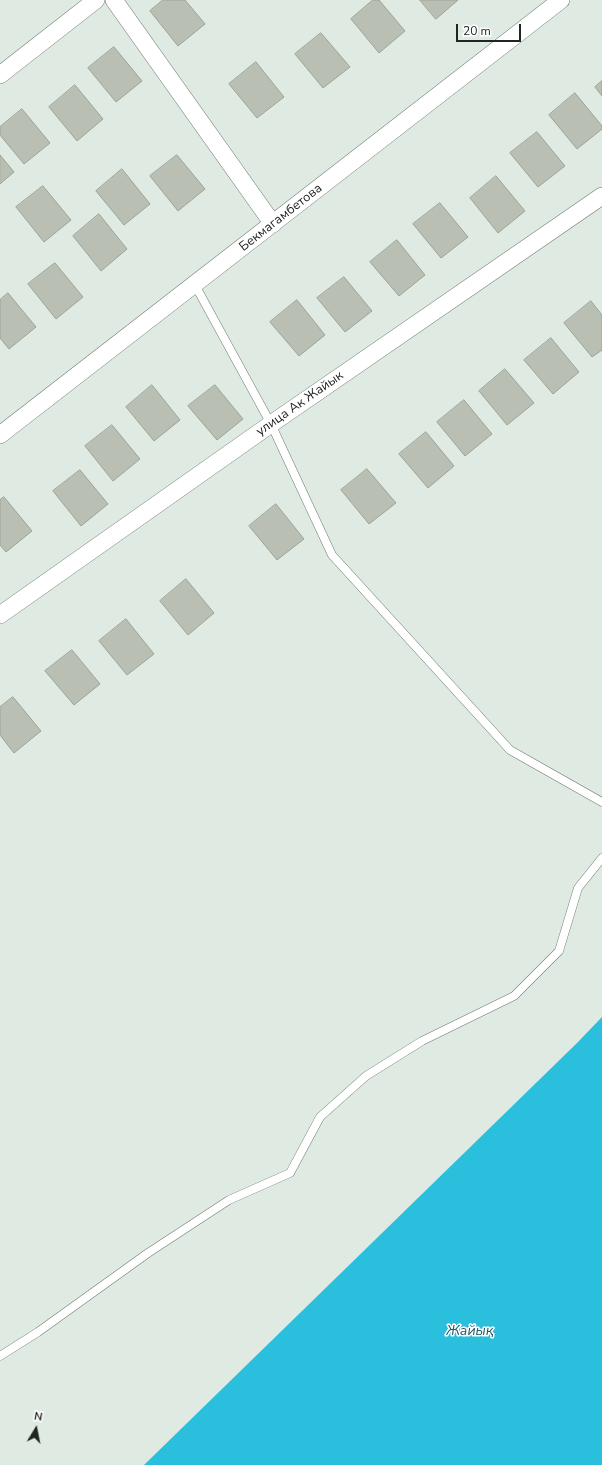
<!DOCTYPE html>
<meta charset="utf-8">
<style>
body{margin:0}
#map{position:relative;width:602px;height:1465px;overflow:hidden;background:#deeae2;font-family:"Nunito Sans",sans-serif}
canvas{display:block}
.north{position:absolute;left:16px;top:1409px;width:40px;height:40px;-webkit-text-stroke:3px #fff;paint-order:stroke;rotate:10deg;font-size:11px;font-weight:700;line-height:16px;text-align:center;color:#212522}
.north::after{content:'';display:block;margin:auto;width:14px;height:18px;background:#212522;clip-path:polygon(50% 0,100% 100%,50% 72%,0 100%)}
.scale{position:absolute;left:456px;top:24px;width:65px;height:18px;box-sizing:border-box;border:2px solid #212522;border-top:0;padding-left:5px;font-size:12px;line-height:14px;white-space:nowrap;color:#212522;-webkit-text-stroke:3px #fff;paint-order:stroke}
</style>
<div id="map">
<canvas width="602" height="1465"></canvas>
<div class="north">N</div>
<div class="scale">20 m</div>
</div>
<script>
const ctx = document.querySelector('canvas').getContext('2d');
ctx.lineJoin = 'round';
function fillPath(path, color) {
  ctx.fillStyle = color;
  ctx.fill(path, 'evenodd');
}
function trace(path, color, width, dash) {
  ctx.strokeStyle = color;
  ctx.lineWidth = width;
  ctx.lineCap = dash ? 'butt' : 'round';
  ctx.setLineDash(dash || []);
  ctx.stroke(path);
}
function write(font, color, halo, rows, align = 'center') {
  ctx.font = font + ' "Nunito Sans",sans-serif';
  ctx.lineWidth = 3;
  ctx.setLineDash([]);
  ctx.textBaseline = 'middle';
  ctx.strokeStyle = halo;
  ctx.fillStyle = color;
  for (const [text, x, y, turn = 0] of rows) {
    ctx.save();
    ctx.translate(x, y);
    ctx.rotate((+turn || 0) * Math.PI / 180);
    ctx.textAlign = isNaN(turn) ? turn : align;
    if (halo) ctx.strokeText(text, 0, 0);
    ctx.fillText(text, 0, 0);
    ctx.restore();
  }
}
const water = new Path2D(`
 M 602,1017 L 602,1465 L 144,1465 L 577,1043 Z`);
const building = new Path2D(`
 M 163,0 L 185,0 L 205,24 L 178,46 L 150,11 Z
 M 373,0 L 379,0 L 405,31 L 379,53 L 351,19 Z
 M 420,0 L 458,0 L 436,19 Z
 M 321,33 L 350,67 L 323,88 L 295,54 Z
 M 114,47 L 142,81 L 116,102 L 88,68 Z
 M 256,62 L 284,97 L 257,118 L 229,84 Z
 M 602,81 L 602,96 L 595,87 Z
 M 75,85 L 103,119 L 77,141 L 49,107 Z
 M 575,93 L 602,126 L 602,129 L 577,149 L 549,115 Z
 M 22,109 L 50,143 L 24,164 L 0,135 L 0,127 Z
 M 537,132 L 565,166 L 538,187 L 510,153 Z
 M 0,155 L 14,172 L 0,184 Z
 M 177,155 L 205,189 L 178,211 L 150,176 Z
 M 122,169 L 150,204 L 124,225 L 96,191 Z
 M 496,176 L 525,211 L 498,233 L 470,198 Z
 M 43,186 L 71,220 L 44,242 L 16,207 Z
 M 440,203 L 468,237 L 441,258 L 413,224 Z
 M 99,214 L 127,249 L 101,271 L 73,236 Z
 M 397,240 L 425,275 L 399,296 L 370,262 Z
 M 55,263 L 83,297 L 56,319 L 28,284 Z
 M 344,277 L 372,311 L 345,332 L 317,298 Z
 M 8,293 L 36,327 L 9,349 L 0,338 L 0,300 Z
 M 297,300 L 325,335 L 299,356 L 270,322 Z
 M 591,301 L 602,315 L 602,350 L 592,357 L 564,323 Z
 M 551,338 L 579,372 L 553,394 L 524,360 Z
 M 505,369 L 534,403 L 507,425 L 479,391 Z
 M 152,385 L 180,420 L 154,441 L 126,407 Z
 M 215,385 L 243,419 L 217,440 L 188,406 Z
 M 464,400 L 492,434 L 465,456 L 437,422 Z
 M 112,425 L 140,459 L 113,481 L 85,446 Z
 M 426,432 L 454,466 L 428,488 L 399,454 Z
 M 367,469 L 396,503 L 369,524 L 341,490 Z
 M 80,470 L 108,504 L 81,526 L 53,491 Z
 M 4,497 L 32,531 L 6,552 L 0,545 L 0,500 Z
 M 276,504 L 304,539 L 277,560 L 249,526 Z
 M 186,579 L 214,613 L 188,635 L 160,601 Z
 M 126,619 L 154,654 L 127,675 L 99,641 Z
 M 72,650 L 100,684 L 74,705 L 45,671 Z
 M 13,697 L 41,731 L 14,753 L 0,735 L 0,707 Z`);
const lane = new Path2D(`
 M 195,285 L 271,424 L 332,555 L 510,750 L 602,802
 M 0,1356 L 38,1332 L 148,1253 L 229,1200 L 290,1173 L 320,1117 L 366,1076 L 422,1041 L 514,996 L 559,951 L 578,888 L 602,858`);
const street = new Path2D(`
 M 114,0 L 273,224
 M 0,75 L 96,0
 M 0,435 L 561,0
 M 0,615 L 271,424 L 602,196`);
const streetNames = [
 ["Бекмагамбетова",281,218,-38],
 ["улица Ак Жайык",300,404,-35]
];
const waterNames = [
 ["Жайық",470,1332]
];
fillPath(water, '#2bbfde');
fillPath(building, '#babfb3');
trace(building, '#9da297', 1);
trace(lane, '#6f7a73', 9);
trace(street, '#6f7a73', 18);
trace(lane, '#fff', 8);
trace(street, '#fff', 17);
write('13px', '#212522', '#fff', streetNames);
write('italic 14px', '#215967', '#fff', waterNames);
</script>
